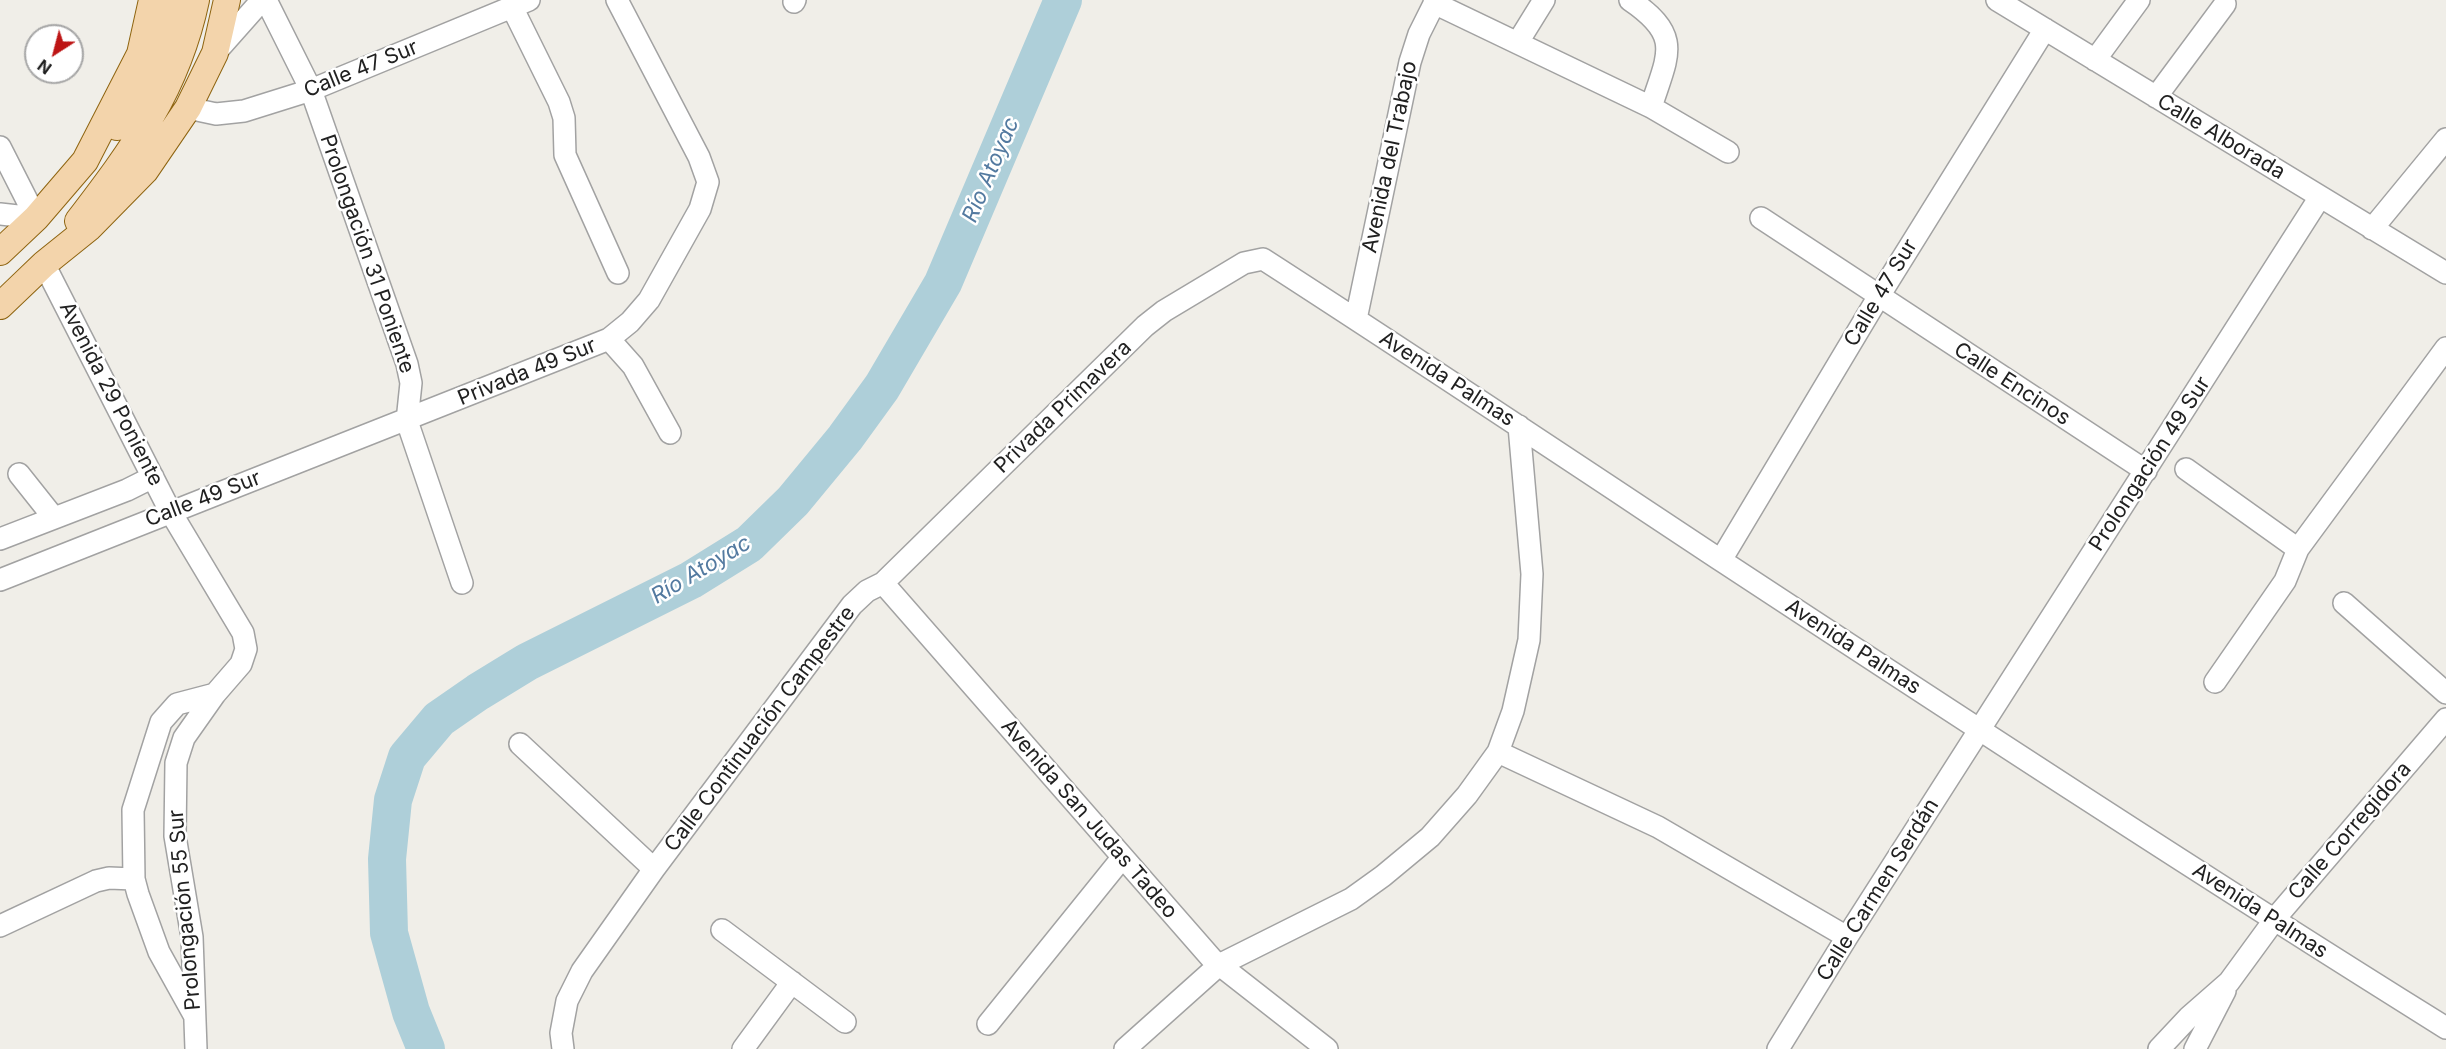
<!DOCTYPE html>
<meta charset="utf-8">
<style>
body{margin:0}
#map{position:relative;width:2446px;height:1049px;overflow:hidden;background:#f0eee8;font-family:Inter,sans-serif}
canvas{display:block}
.north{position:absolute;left:24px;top:24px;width:60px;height:60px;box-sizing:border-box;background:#fff;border:2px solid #a6a6a6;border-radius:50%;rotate:216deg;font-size:16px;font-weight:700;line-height:24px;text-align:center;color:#212121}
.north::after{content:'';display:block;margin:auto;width:21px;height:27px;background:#bd1515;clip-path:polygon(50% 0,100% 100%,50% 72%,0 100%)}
</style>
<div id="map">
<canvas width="2446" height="1049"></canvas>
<div class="north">N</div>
</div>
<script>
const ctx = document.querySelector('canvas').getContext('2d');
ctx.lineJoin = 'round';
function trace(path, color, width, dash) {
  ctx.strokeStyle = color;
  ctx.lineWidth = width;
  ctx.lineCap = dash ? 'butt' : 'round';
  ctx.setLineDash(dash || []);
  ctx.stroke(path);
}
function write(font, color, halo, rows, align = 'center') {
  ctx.font = font + ' Inter,sans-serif';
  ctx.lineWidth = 5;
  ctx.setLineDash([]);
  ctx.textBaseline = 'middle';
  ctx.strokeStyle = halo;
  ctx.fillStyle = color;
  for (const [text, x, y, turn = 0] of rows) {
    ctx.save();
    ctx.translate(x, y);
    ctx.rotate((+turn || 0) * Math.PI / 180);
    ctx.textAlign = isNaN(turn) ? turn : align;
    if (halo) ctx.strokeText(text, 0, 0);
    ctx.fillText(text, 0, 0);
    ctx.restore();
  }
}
const river = new Path2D(`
 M 426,1049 L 411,1012 L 389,933 L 387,859 L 393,800 L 407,757 L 439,719 L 478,692 L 527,662 L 691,580 L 749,544 L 793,501 L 845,438 L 882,387 L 943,283 L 1063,0`);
const minor = new Path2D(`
 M 266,0 L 311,90 L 407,364 L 411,383 L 407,421 L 462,583
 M 1630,0 C 1683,36 1668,54 1651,107
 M 1997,0 L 2446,273
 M 794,2 L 795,0
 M 1434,3 L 1651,107 L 1728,152
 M 512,7 L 559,102 L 564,118 L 565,155 L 618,273
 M 1518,42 L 1544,0
 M 215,53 L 262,0
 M 2095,60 L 2139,0
 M 2156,97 L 2225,4
 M 188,108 L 216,114 L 244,111 L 311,90 L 529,0
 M 0,147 L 36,218
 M 0,214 L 36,218
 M 1761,218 L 2146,471
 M 2372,229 L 2446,139
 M 44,264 L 170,511 L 243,633 L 246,649 L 241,664 L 215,694 L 184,738 L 176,763 L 175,836 L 192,937 L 196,1049
 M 1356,319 L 1410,62 L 1419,34 L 1436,0
 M 609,339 L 633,366 L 670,433
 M 2186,469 L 2298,549
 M 19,474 L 54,518
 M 0,539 L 127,490 L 153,477
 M 1721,560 L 1879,296 L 2045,29
 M 0,580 C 202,498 407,421 609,339 L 630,322 L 649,300 L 700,209 L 708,182 L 699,157 L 617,0
 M 883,583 L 1145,326 L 1164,311 L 1244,263 L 1263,259 C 1418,359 1571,461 1725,563 C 1964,720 2204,877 2446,1028
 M 2344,603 L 2446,693
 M 2215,682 L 2285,581 L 2298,549 L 2446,348
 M 520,744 L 654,869
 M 1498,752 L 1658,827 L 1847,937
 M 0,926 L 96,881 L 109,878 L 134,879
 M 722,930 L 845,1022
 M 194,1015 L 159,952 L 138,894 L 134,879 L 133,810 L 161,722 L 177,704 L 215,694
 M 988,1024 L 1122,858
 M 563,1049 L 561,1033 L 567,1001 L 582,971 L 654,869 L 852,605 L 867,591 L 883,583 L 1212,959 L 1327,1049
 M 743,1049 L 792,982
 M 1125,1049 L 1219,965 L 1351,899 L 1383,876 L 1430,837 L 1467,795 L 1498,752 L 1513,711 L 1529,640 L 1532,574 L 1519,426
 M 1778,1049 L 1847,937 L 2320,197
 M 2159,1049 L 2189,1017 L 2229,982 L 2278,915 L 2446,719
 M 2195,1049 L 2225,991`);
const major = new Path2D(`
 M 117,127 C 149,93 161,45 173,0
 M 78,221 C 133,149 177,90 196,0
 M 0,252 L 36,218 L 85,161 L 140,54 L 152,0
 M 0,306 L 44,264 L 90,227 L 145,171 L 188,108 L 215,53 L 227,0`);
const streetNames = [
 ["Calle 47 Sur",361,69,-22],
 ["Calle Alborada",2221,137,31],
 ["Avenida del Trabajo",1390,157,-78],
 ["Prolongación 31 Poniente",367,254,71],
 ["Calle 47 Sur",1881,293,-59],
 ["Privada 49 Sur",527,372,-22],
 ["Avenida Palmas",1447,379,33],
 ["Calle Encinos",2012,384,33],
 ["Avenida 29 Poniente",111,394,63],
 ["Privada Primavera",1063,407,-44],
 ["Prolongación 49 Sur",2150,464,-57],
 ["Calle 49 Sur",203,499,-21],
 ["Avenida Palmas",1853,647,33],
 ["Calle Continuación Campestre",760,729,-53],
 ["Avenida San Judas Tadeo",1089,819,49],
 ["Calle Corregidora",2350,831,-49],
 ["Calle Carmen Serdán",1878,890,-58],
 ["Prolongación 55 Sur",185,910,-95],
 ["Avenida Palmas",2260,911,33]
];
const waterNames = [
 ["Río Atoyac",991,170,-67],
 ["Río Atoyac",701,570,-31]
];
trace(river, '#aecfd9', 38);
trace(minor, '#a2a2a2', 24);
trace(major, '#8e6410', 28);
trace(minor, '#fff', 21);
trace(major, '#f3d4ab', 26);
write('21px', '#212121', '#fff', streetNames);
write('italic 22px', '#537aa0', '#fff', waterNames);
</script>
